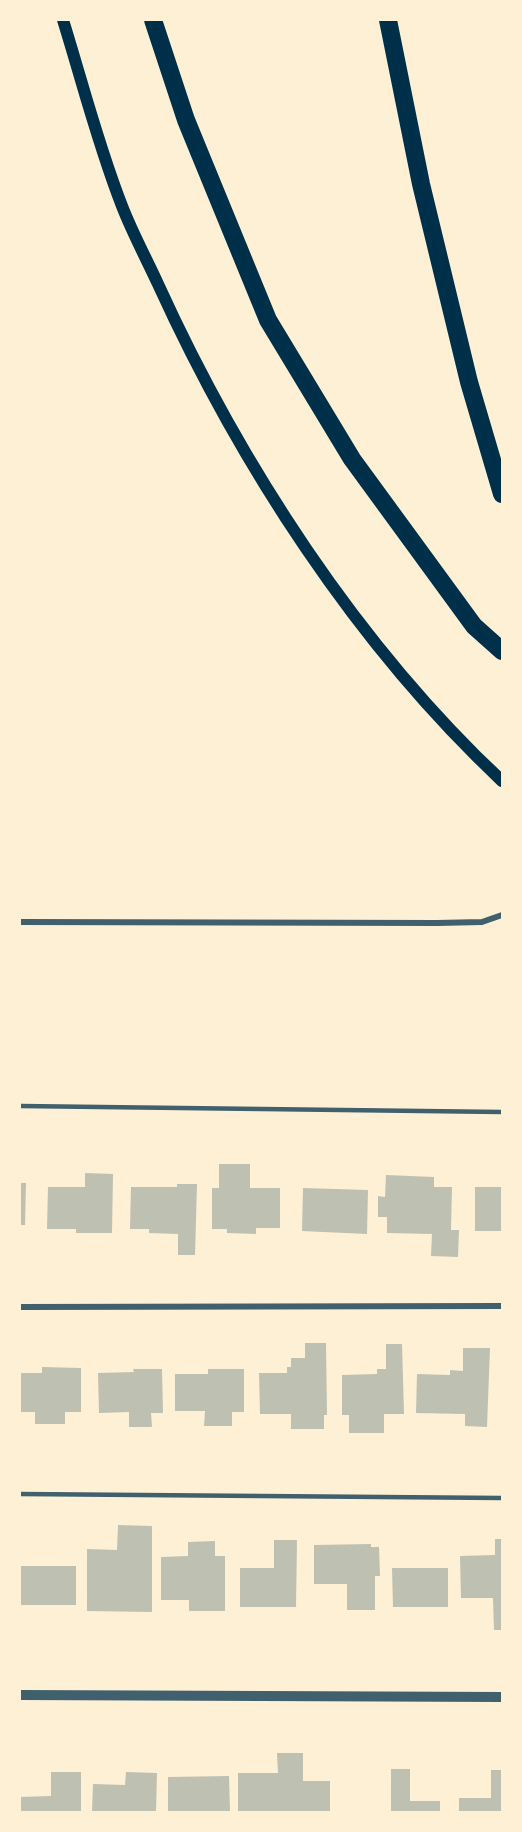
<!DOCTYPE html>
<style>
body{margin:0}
#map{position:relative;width:522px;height:1832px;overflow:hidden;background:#fdf0d5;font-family:Cabin,sans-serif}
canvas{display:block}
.frame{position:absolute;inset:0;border:21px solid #fdf0d5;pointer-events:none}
</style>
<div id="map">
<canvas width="522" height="1832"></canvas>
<div class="frame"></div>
</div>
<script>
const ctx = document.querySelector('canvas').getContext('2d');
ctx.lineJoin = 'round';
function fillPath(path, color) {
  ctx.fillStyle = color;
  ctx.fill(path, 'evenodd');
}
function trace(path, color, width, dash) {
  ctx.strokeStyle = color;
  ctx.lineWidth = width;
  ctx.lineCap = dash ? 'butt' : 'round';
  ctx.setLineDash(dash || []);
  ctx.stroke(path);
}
const building = new Path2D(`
 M 219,1164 L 250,1164 L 250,1188 L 280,1188 L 280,1228 L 256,1228 L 256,1234 L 227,1233 L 227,1229 L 212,1229 L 212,1188 L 219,1188 Z
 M 85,1173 L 113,1174 L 112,1233 L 76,1233 L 76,1229 L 47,1229 L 48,1187 L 85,1187 Z
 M 386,1175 L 434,1177 L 434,1187 L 452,1187 L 451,1230 L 459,1230 L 458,1257 L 431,1256 L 432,1234 L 387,1233 L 387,1217 L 378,1217 L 378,1196 L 385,1197 Z
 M 20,1183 L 26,1183 L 25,1225 L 20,1225 Z
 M 177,1184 L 197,1184 L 195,1255 L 178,1255 L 178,1234 L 149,1233 L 149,1229 L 130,1229 L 131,1187 L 177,1187 Z
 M 475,1187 L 502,1187 L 502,1231 L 475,1231 Z
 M 303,1188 L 368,1190 L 367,1234 L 302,1231 Z
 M 305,1343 L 326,1343 L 327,1415 L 324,1415 L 324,1429 L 291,1429 L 291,1414 L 260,1414 L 259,1373 L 287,1373 L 287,1367 L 291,1367 L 291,1358 L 305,1358 Z
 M 386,1344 L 402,1344 L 404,1414 L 384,1414 L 384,1433 L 349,1433 L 349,1415 L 342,1415 L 342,1375 L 377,1374 L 377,1369 L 386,1369 Z
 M 463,1348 L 490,1348 L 487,1427 L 465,1426 L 465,1414 L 416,1413 L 417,1374 L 450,1375 L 450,1370 L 463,1371 Z
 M 42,1367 L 81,1368 L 81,1412 L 65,1412 L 65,1424 L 35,1424 L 35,1412 L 20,1412 L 20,1373 L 42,1373 Z
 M 133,1369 L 162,1369 L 163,1413 L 151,1413 L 152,1427 L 129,1427 L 129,1412 L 99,1413 L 98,1373 L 134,1372 Z
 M 208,1369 L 244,1369 L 244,1412 L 232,1412 L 232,1426 L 204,1426 L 205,1411 L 175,1411 L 175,1374 L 208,1374 Z
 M 118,1525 L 152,1526 L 152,1612 L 87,1611 L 87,1549 L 117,1550 Z
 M 495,1539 L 502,1539 L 502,1630 L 494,1630 L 493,1598 L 461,1598 L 460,1556 L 495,1555 Z
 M 274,1540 L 297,1540 L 296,1607 L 240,1607 L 240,1568 L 274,1568 Z
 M 215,1541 L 215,1556 L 225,1556 L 225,1611 L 189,1611 L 189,1600 L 161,1600 L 161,1557 L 188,1556 L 188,1542 Z
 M 371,1544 L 371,1547 L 379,1547 L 380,1576 L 375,1576 L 375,1610 L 347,1610 L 347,1584 L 314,1584 L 314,1545 Z
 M 20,1566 L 76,1566 L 76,1605 L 20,1605 Z
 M 392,1568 L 448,1568 L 448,1607 L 393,1607 Z
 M 277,1753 L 303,1753 L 303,1781 L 330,1781 L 330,1812 L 238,1812 L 238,1773 L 278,1773 Z
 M 391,1769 L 410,1769 L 410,1801 L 440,1801 L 440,1812 L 391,1812 Z
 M 491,1770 L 502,1770 L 502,1812 L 459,1812 L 459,1798 L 491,1798 Z
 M 51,1772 L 81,1772 L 81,1812 L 20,1812 L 20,1797 L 51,1796 Z
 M 126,1772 L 157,1773 L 156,1812 L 92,1812 L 93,1784 L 125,1785 Z
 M 229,1776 L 230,1811 L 168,1812 L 168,1777 Z`);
const service = new Path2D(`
 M 20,1106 L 502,1112
 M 20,1494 L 502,1498`);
const minor = new Path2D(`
 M 20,922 L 437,923 L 482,922 L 502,915
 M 20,1307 L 502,1306`);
const tertiary = new Path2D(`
 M 20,1695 L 502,1697`);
const secondary = new Path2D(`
 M 63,20 C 82,81 98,145 122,206 C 132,232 146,258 158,284 C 240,464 357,645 502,781`);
const motorway = new Path2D(`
 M 153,20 L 186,120 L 268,320 L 352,459 L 474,626 L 502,651
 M 388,20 L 421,184 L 469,382 L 502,494`);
fillPath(building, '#bec0b2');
trace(service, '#3f606c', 4.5);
trace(minor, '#3f606c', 6);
trace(tertiary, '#3f606c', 10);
trace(secondary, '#003049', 12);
trace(motorway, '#003049', 18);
</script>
